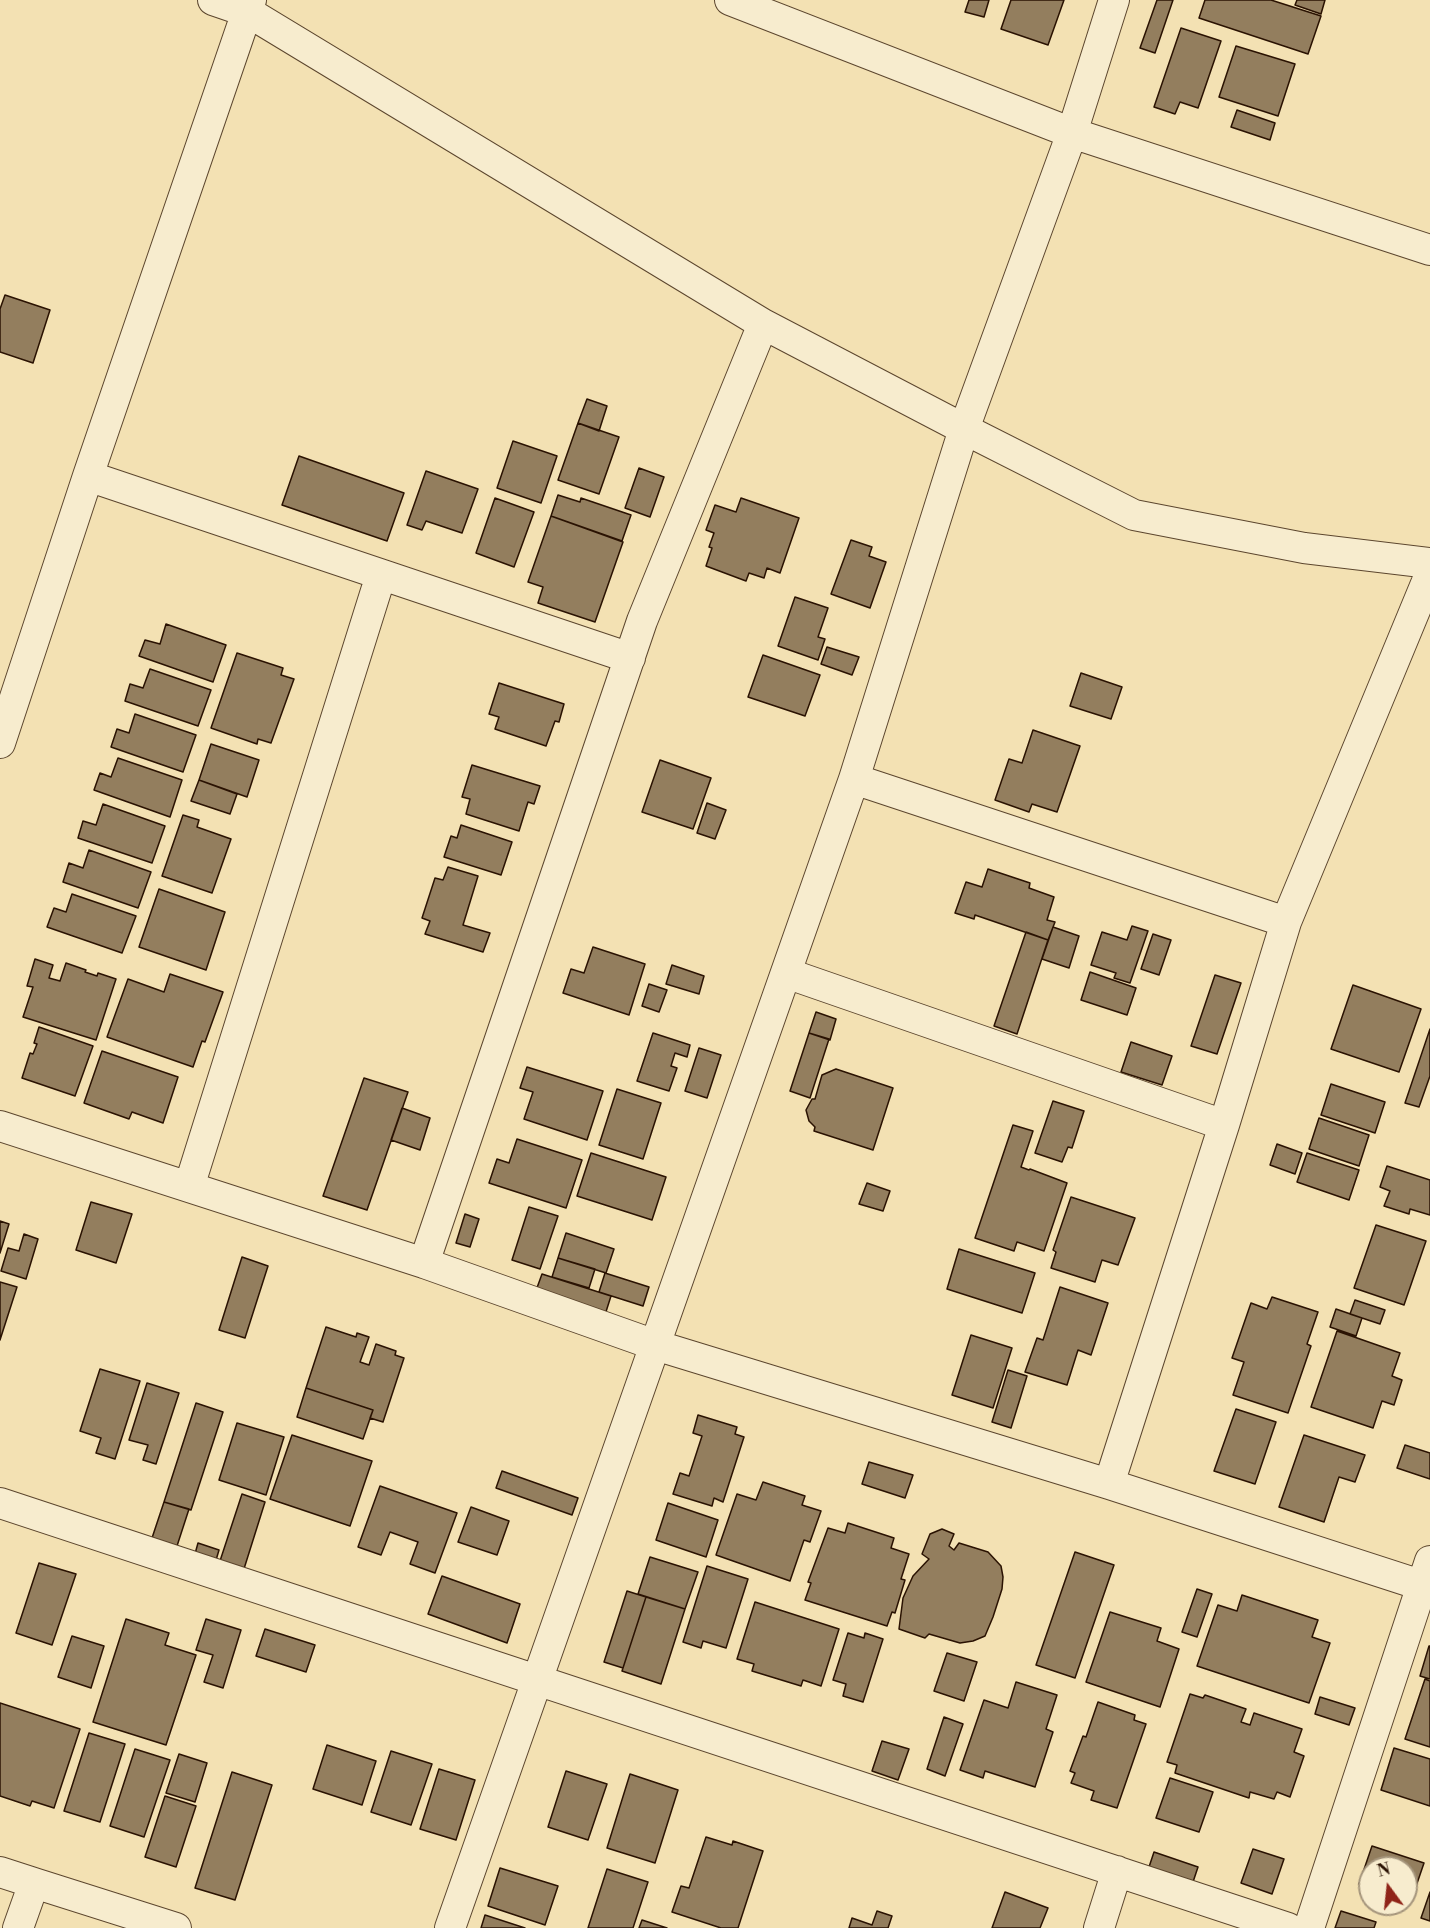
<!DOCTYPE html>
<style>
body{margin:0}
#map{position:relative;width:1430px;height:1928px;overflow:hidden;background:#f3e1b3;font-family:"Libre Bodoni",serif}
canvas{display:block}
.north{position:absolute;left:1358px;top:1856px;width:60px;height:60px;box-sizing:border-box;background:#f7ecce;border:2px solid #a5957c;border-radius:50%;rotate:345deg;font-size:16px;font-weight:700;line-height:24px;text-align:center;color:#2a1202}
.north::after{content:'';display:block;margin:auto;width:21px;height:27px;background:#8f2418;clip-path:polygon(50% 0,100% 100%,50% 72%,0 100%)}
</style>
<div id="map">
<canvas width="1430" height="1928"></canvas>
<div class="north">N</div>
</div>
<script>
const ctx = document.querySelector('canvas').getContext('2d');
ctx.lineJoin = 'round';
function fillPath(path, color) {
  ctx.fillStyle = color;
  ctx.fill(path, 'evenodd');
}
function trace(path, color, width, dash) {
  ctx.strokeStyle = color;
  ctx.lineWidth = width;
  ctx.lineCap = dash ? 'butt' : 'round';
  ctx.setLineDash(dash || []);
  ctx.stroke(path);
}
const building = new Path2D(`
 M 969,0 L 989,0 L 984,17 L 965,12 Z
 M 1011,0 L 1064,0 L 1048,45 L 1001,29 Z
 M 1157,0 L 1173,0 L 1155,53 L 1140,48 Z
 M 1205,0 L 1271,0 L 1321,16 L 1308,54 L 1199,18 Z
 M 1297,0 L 1325,0 L 1321,14 L 1295,5 Z
 M 1181,28 L 1221,41 L 1198,108 L 1180,102 L 1175,114 L 1154,107 Z
 M 1236,46 L 1295,64 L 1278,116 L 1219,97 Z
 M 1237,110 L 1275,123 L 1270,140 L 1231,127 Z
 M 5,295 L 50,310 L 33,363 L 0,352 L 0,309 Z
 M 587,399 L 607,406 L 599,431 L 578,423 Z
 M 578,423 L 619,437 L 599,494 L 558,480 Z
 M 513,441 L 557,456 L 541,503 L 497,488 Z
 M 299,456 L 404,493 L 387,541 L 282,505 Z
 M 639,468 L 664,477 L 650,517 L 625,508 Z
 M 426,471 L 478,489 L 462,533 L 426,521 L 422,530 L 407,525 Z
 M 558,495 L 580,502 L 581,498 L 631,515 L 622,541 L 551,516 Z
 M 495,498 L 534,512 L 514,567 L 476,553 Z
 M 741,498 L 799,518 L 780,573 L 767,568 L 764,578 L 749,573 L 746,581 L 706,566 L 712,548 L 709,547 L 714,533 L 706,530 L 715,505 L 736,512 Z
 M 551,516 L 623,542 L 595,622 L 538,603 L 543,587 L 528,582 Z
 M 851,540 L 872,547 L 869,556 L 886,562 L 870,608 L 831,594 Z
 M 795,597 L 828,608 L 818,637 L 825,639 L 818,660 L 778,646 Z
 M 166,624 L 226,645 L 213,682 L 139,656 L 145,640 L 160,644 Z
 M 827,647 L 859,657 L 852,675 L 821,664 Z
 M 237,653 L 283,668 L 281,675 L 294,679 L 271,743 L 258,739 L 257,744 L 211,728 Z
 M 763,655 L 820,675 L 805,716 L 748,697 Z
 M 150,669 L 211,690 L 198,726 L 125,701 L 130,684 L 143,688 Z
 M 1081,673 L 1122,687 L 1111,719 L 1070,706 Z
 M 499,683 L 564,704 L 559,722 L 555,721 L 546,746 L 495,729 L 499,717 L 489,714 Z
 M 135,714 L 196,735 L 183,772 L 111,747 L 117,729 L 129,733 Z
 M 1033,730 L 1080,746 L 1057,812 L 1032,804 L 1029,812 L 995,800 L 1009,759 L 1022,763 Z
 M 211,744 L 259,760 L 247,797 L 199,780 Z
 M 118,758 L 182,780 L 170,817 L 94,790 L 100,773 L 111,777 Z
 M 660,760 L 711,778 L 693,829 L 642,812 Z
 M 472,765 L 540,786 L 534,804 L 528,802 L 519,831 L 466,814 L 470,799 L 462,797 Z
 M 199,780 L 237,794 L 230,814 L 191,801 Z
 M 707,803 L 726,810 L 715,839 L 697,833 Z
 M 103,804 L 165,826 L 152,863 L 78,838 L 83,821 L 96,825 Z
 M 183,815 L 199,820 L 197,827 L 231,839 L 212,893 L 162,876 Z
 M 461,825 L 512,842 L 501,875 L 444,857 L 451,836 L 457,838 Z
 M 89,850 L 151,872 L 138,908 L 63,882 L 69,863 L 83,868 Z
 M 448,867 L 478,876 L 463,925 L 490,933 L 483,952 L 425,934 L 430,921 L 422,918 L 435,878 L 443,880 Z
 M 988,869 L 1030,883 L 1029,888 L 1054,897 L 1047,920 L 1055,922 L 1048,940 L 975,915 L 974,919 L 955,913 L 966,882 L 982,887 Z
 M 159,889 L 225,912 L 206,970 L 139,947 Z
 M 72,894 L 136,916 L 122,953 L 47,927 L 54,908 L 66,912 Z
 M 1132,926 L 1148,931 L 1130,983 L 1114,978 L 1116,973 L 1091,965 L 1102,932 L 1127,940 Z
 M 1053,927 L 1079,936 L 1069,968 L 1042,959 Z
 M 1026,932 L 1048,940 L 1017,1034 L 994,1026 Z
 M 1153,934 L 1171,940 L 1159,975 L 1141,969 Z
 M 593,947 L 645,964 L 629,1015 L 563,993 L 571,969 L 584,973 Z
 M 35,959 L 53,965 L 49,978 L 60,981 L 66,963 L 86,970 L 85,972 L 97,976 L 98,973 L 116,979 L 96,1040 L 23,1017 L 33,987 L 27,986 Z
 M 672,965 L 704,976 L 699,994 L 666,984 Z
 M 1090,972 L 1136,988 L 1127,1015 L 1081,1000 Z
 M 170,974 L 223,992 L 205,1042 L 202,1041 L 193,1067 L 107,1037 L 128,979 L 164,992 Z
 M 1215,975 L 1241,983 L 1217,1054 L 1191,1046 Z
 M 649,984 L 667,990 L 659,1012 L 642,1006 Z
 M 1353,985 L 1421,1009 L 1399,1072 L 1331,1049 Z
 M 816,1012 L 836,1019 L 830,1040 L 809,1033 Z
 M 39,1027 L 93,1046 L 75,1096 L 22,1078 L 30,1053 L 33,1054 L 37,1044 L 34,1043 Z
 M 1430,1029 L 1430,1076 L 1419,1107 L 1405,1103 Z
 M 653,1033 L 690,1045 L 687,1057 L 675,1053 L 671,1066 L 677,1068 L 669,1091 L 637,1081 Z
 M 809,1033 L 829,1039 L 810,1098 L 790,1091 Z
 M 1131,1042 L 1172,1056 L 1162,1085 L 1121,1072 Z
 M 699,1048 L 721,1055 L 707,1098 L 685,1091 Z
 M 102,1051 L 178,1077 L 163,1123 L 132,1112 L 129,1119 L 84,1103 Z
 M 527,1067 L 603,1091 L 587,1140 L 524,1119 L 533,1092 L 520,1088 Z
 M 836,1069 L 893,1088 L 873,1150 L 814,1131 L 815,1127 L 809,1121 L 806,1110 L 812,1099 L 815,1099 L 822,1075 Z
 M 364,1078 L 408,1092 L 367,1210 L 323,1196 Z
 M 1331,1084 L 1385,1102 L 1375,1133 L 1321,1115 Z
 M 617,1089 L 661,1103 L 643,1159 L 599,1145 Z
 M 1053,1101 L 1084,1111 L 1072,1148 L 1068,1147 L 1062,1162 L 1035,1153 Z
 M 402,1108 L 430,1118 L 420,1150 L 391,1140 Z
 M 1319,1118 L 1369,1135 L 1359,1166 L 1309,1149 Z
 M 1013,1125 L 1033,1131 L 1021,1167 L 1029,1170 L 1030,1169 L 1067,1183 L 1044,1251 L 1017,1242 L 1014,1251 L 975,1238 Z
 M 517,1139 L 582,1160 L 566,1208 L 489,1183 L 497,1159 L 509,1163 Z
 M 1277,1144 L 1302,1153 L 1295,1174 L 1270,1165 Z
 M 591,1153 L 666,1177 L 652,1220 L 577,1196 Z
 M 1307,1153 L 1359,1170 L 1349,1200 L 1297,1182 Z
 M 1387,1166 L 1430,1180 L 1430,1215 L 1410,1209 L 1409,1214 L 1384,1206 L 1390,1191 L 1380,1187 Z
 M 867,1183 L 890,1191 L 883,1211 L 859,1204 Z
 M 1071,1197 L 1135,1218 L 1118,1265 L 1102,1260 L 1095,1282 L 1051,1268 L 1056,1252 L 1053,1250 Z
 M 91,1202 L 132,1214 L 116,1263 L 76,1250 Z
 M 529,1207 L 558,1216 L 540,1269 L 512,1260 Z
 M 465,1214 L 479,1219 L 470,1247 L 456,1243 Z
 M 0,1221 L 9,1224 L 0,1253 Z
 M 1376,1225 L 1426,1241 L 1404,1305 L 1354,1288 Z
 M 566,1233 L 614,1249 L 606,1273 L 558,1258 Z
 M 24,1234 L 38,1239 L 26,1279 L 1,1271 L 8,1248 L 19,1251 Z
 M 959,1249 L 1035,1273 L 1022,1313 L 947,1289 Z
 M 242,1257 L 268,1266 L 245,1338 L 219,1330 Z
 M 558,1258 L 595,1269 L 589,1288 L 552,1277 Z
 M 605,1273 L 649,1287 L 643,1306 L 599,1292 Z
 M 542,1274 L 611,1296 L 604,1318 L 534,1296 Z
 M 0,1282 L 17,1287 L 0,1340 Z
 M 1060,1287 L 1108,1303 L 1091,1355 L 1078,1350 L 1067,1385 L 1025,1372 L 1037,1338 L 1043,1340 Z
 M 1272,1297 L 1318,1312 L 1307,1344 L 1311,1346 L 1288,1413 L 1233,1395 L 1244,1362 L 1232,1358 L 1251,1303 L 1267,1309 Z
 M 1355,1300 L 1385,1310 L 1380,1324 L 1350,1314 Z
 M 1336,1309 L 1362,1318 L 1356,1336 L 1330,1327 Z
 M 326,1327 L 356,1337 L 357,1333 L 369,1337 L 360,1362 L 369,1365 L 376,1344 L 396,1351 L 395,1355 L 404,1358 L 383,1422 L 370,1418 L 373,1410 L 306,1388 Z
 M 1337,1331 L 1400,1353 L 1392,1376 L 1402,1380 L 1394,1405 L 1382,1401 L 1373,1428 L 1311,1407 Z
 M 971,1335 L 1012,1348 L 993,1408 L 952,1395 Z
 M 100,1369 L 140,1381 L 115,1459 L 96,1453 L 101,1438 L 80,1431 Z
 M 1008,1370 L 1027,1376 L 1011,1428 L 992,1422 Z
 M 147,1383 L 179,1393 L 156,1464 L 143,1460 L 148,1445 L 129,1440 Z
 M 306,1388 L 373,1410 L 363,1439 L 297,1417 Z
 M 196,1403 L 223,1412 L 191,1510 L 164,1502 Z
 M 1236,1409 L 1276,1422 L 1255,1484 L 1214,1471 Z
 M 698,1415 L 737,1427 L 735,1434 L 744,1437 L 723,1502 L 714,1498 L 712,1506 L 673,1494 L 680,1473 L 689,1476 L 702,1436 L 693,1433 Z
 M 237,1423 L 284,1437 L 266,1495 L 219,1480 Z
 M 292,1435 L 372,1461 L 350,1526 L 270,1499 Z
 M 1304,1435 L 1365,1455 L 1355,1482 L 1339,1477 L 1324,1522 L 1279,1507 Z
 M 1405,1445 L 1430,1453 L 1430,1479 L 1397,1468 Z
 M 869,1462 L 913,1475 L 905,1498 L 862,1484 Z
 M 502,1471 L 578,1498 L 572,1515 L 496,1488 Z
 M 763,1482 L 805,1496 L 802,1505 L 821,1511 L 810,1542 L 804,1540 L 790,1581 L 716,1555 L 737,1494 L 756,1500 Z
 M 380,1486 L 457,1513 L 435,1573 L 410,1564 L 418,1542 L 390,1532 L 381,1555 L 358,1547 Z
 M 242,1494 L 265,1502 L 243,1572 L 219,1564 Z
 M 164,1502 L 189,1509 L 177,1546 L 152,1538 Z
 M 668,1503 L 718,1520 L 706,1557 L 656,1540 Z
 M 471,1507 L 509,1521 L 497,1555 L 458,1542 Z
 M 848,1523 L 894,1538 L 891,1548 L 909,1554 L 901,1579 L 905,1580 L 895,1613 L 892,1612 L 887,1626 L 805,1600 L 811,1583 L 808,1582 L 828,1528 L 845,1533 Z
 M 942,1529 L 954,1534 L 949,1546 L 954,1550 L 959,1543 L 988,1552 L 1001,1566 L 1003,1577 L 1002,1589 L 993,1617 L 985,1636 L 973,1641 L 960,1643 L 929,1634 L 925,1638 L 899,1629 L 903,1598 L 913,1576 L 929,1559 L 922,1554 L 930,1534 Z
 M 198,1543 L 219,1550 L 214,1567 L 193,1561 Z
 M 1075,1552 L 1114,1565 L 1075,1678 L 1036,1665 Z
 M 650,1557 L 698,1572 L 685,1609 L 638,1594 Z
 M 39,1563 L 76,1574 L 52,1645 L 16,1633 Z
 M 707,1566 L 748,1579 L 726,1648 L 703,1641 L 701,1648 L 683,1642 Z
 M 442,1576 L 520,1604 L 507,1643 L 428,1614 Z
 M 1197,1589 L 1212,1594 L 1197,1637 L 1182,1632 Z
 M 627,1591 L 646,1597 L 623,1668 L 604,1662 Z
 M 1242,1595 L 1318,1620 L 1312,1637 L 1330,1643 L 1309,1703 L 1197,1666 L 1218,1605 L 1237,1611 Z
 M 646,1597 L 685,1609 L 661,1684 L 622,1671 Z
 M 755,1602 L 839,1629 L 821,1686 L 803,1680 L 801,1686 L 752,1671 L 754,1664 L 737,1659 Z
 M 1110,1612 L 1161,1628 L 1157,1641 L 1179,1649 L 1160,1707 L 1086,1682 Z
 M 126,1619 L 169,1633 L 165,1645 L 196,1655 L 166,1745 L 93,1722 Z
 M 206,1619 L 241,1630 L 223,1688 L 204,1682 L 213,1655 L 196,1650 Z
 M 265,1629 L 315,1645 L 306,1672 L 256,1656 Z
 M 848,1633 L 864,1638 L 865,1633 L 883,1639 L 863,1702 L 843,1696 L 846,1684 L 833,1680 Z
 M 72,1636 L 104,1646 L 91,1688 L 58,1677 Z
 M 1429,1646 L 1430,1646 L 1430,1679 L 1420,1676 Z
 M 947,1653 L 977,1662 L 964,1701 L 934,1691 Z
 M 1425,1679 L 1430,1681 L 1430,1747 L 1405,1739 Z
 M 1016,1682 L 1057,1695 L 1046,1729 L 1053,1732 L 1035,1787 L 985,1771 L 983,1778 L 960,1770 L 984,1700 L 1008,1708 Z
 M 1190,1694 L 1203,1698 L 1205,1695 L 1246,1709 L 1241,1722 L 1250,1725 L 1254,1713 L 1302,1729 L 1294,1752 L 1304,1756 L 1290,1797 L 1277,1792 L 1274,1799 L 1250,1792 L 1249,1798 L 1175,1773 L 1177,1765 L 1167,1762 Z
 M 1320,1697 L 1355,1708 L 1349,1725 L 1315,1714 Z
 M 1098,1702 L 1135,1715 L 1134,1720 L 1146,1724 L 1117,1808 L 1091,1800 L 1094,1791 L 1071,1783 L 1075,1773 L 1070,1771 L 1083,1736 L 1086,1737 Z
 M 0,1703 L 80,1729 L 54,1808 L 32,1801 L 30,1806 L 0,1796 Z
 M 944,1717 L 963,1724 L 945,1776 L 927,1769 Z
 M 89,1733 L 125,1744 L 100,1822 L 64,1811 Z
 M 882,1741 L 909,1749 L 898,1780 L 872,1771 Z
 M 327,1745 L 376,1761 L 362,1805 L 313,1789 Z
 M 1394,1748 L 1430,1759 L 1430,1806 L 1381,1790 Z
 M 135,1749 L 170,1760 L 144,1837 L 110,1826 Z
 M 391,1751 L 432,1764 L 411,1825 L 371,1812 Z
 M 179,1754 L 207,1763 L 195,1802 L 166,1793 Z
 M 439,1769 L 475,1780 L 456,1840 L 420,1829 Z
 M 566,1771 L 607,1784 L 588,1840 L 548,1827 Z
 M 232,1772 L 272,1785 L 235,1900 L 195,1888 Z
 M 630,1774 L 678,1790 L 655,1863 L 607,1848 Z
 M 1170,1778 L 1213,1792 L 1199,1832 L 1156,1818 Z
 M 165,1796 L 196,1806 L 176,1867 L 145,1857 Z
 M 706,1837 L 732,1845 L 733,1841 L 763,1851 L 738,1928 L 721,1928 L 672,1912 L 681,1886 L 689,1888 Z
 M 1372,1846 L 1424,1863 L 1411,1901 L 1406,1899 L 1406,1868 L 1370,1868 L 1370,1888 L 1359,1884 Z
 M 1253,1849 L 1284,1859 L 1272,1894 L 1241,1883 Z
 M 1154,1852 L 1198,1867 L 1191,1888 L 1147,1873 Z
 M 500,1868 L 558,1886 L 545,1925 L 488,1906 Z
 M 607,1869 L 648,1882 L 633,1928 L 588,1928 Z
 M 1005,1892 L 1048,1908 L 1040,1928 L 992,1928 Z
 M 1430,1892 L 1430,1921 L 1421,1918 Z
 M 877,1911 L 892,1916 L 888,1928 L 849,1928 L 852,1918 L 872,1925 Z
 M 1341,1911 L 1376,1922 L 1374,1928 L 1335,1928 Z
 M 485,1915 L 525,1928 L 481,1928 Z
 M 642,1920 L 667,1928 L 639,1928 Z`);
const street = new Path2D(`
 M 213,0 L 248,12 L 763,324 L 964,429 L 1134,515 L 1304,548 L 1430,563
 M 730,0 L 1072,133 L 1430,250
 M 88,476 L 630,658
 M 0,743 L 88,476 L 251,0
 M 854,779 L 1286,922
 M 786,973 L 1224,1125
 M 0,1126 L 424,1263 L 655,1345 L 1109,1484 L 1430,1588
 M 189,1187 L 381,575
 M 424,1263 L 642,621 L 763,324
 M 1109,1484 L 1224,1125 L 1286,922 L 1430,574
 M 0,1503 L 1288,1928
 M 0,1872 L 34,1883 L 18,1928
 M 34,1883 L 176,1928
 M 450,1928 L 854,779 L 964,429 L 1072,133 L 1114,0
 M 1099,1928 L 1117,1871
 M 1309,1928 L 1430,1561`);
fillPath(building, '#937e5e');
trace(building, '#2a1202', 1.5);
trace(street, '#5c462e', 32);
trace(street, '#f7ecce', 30);
</script>
